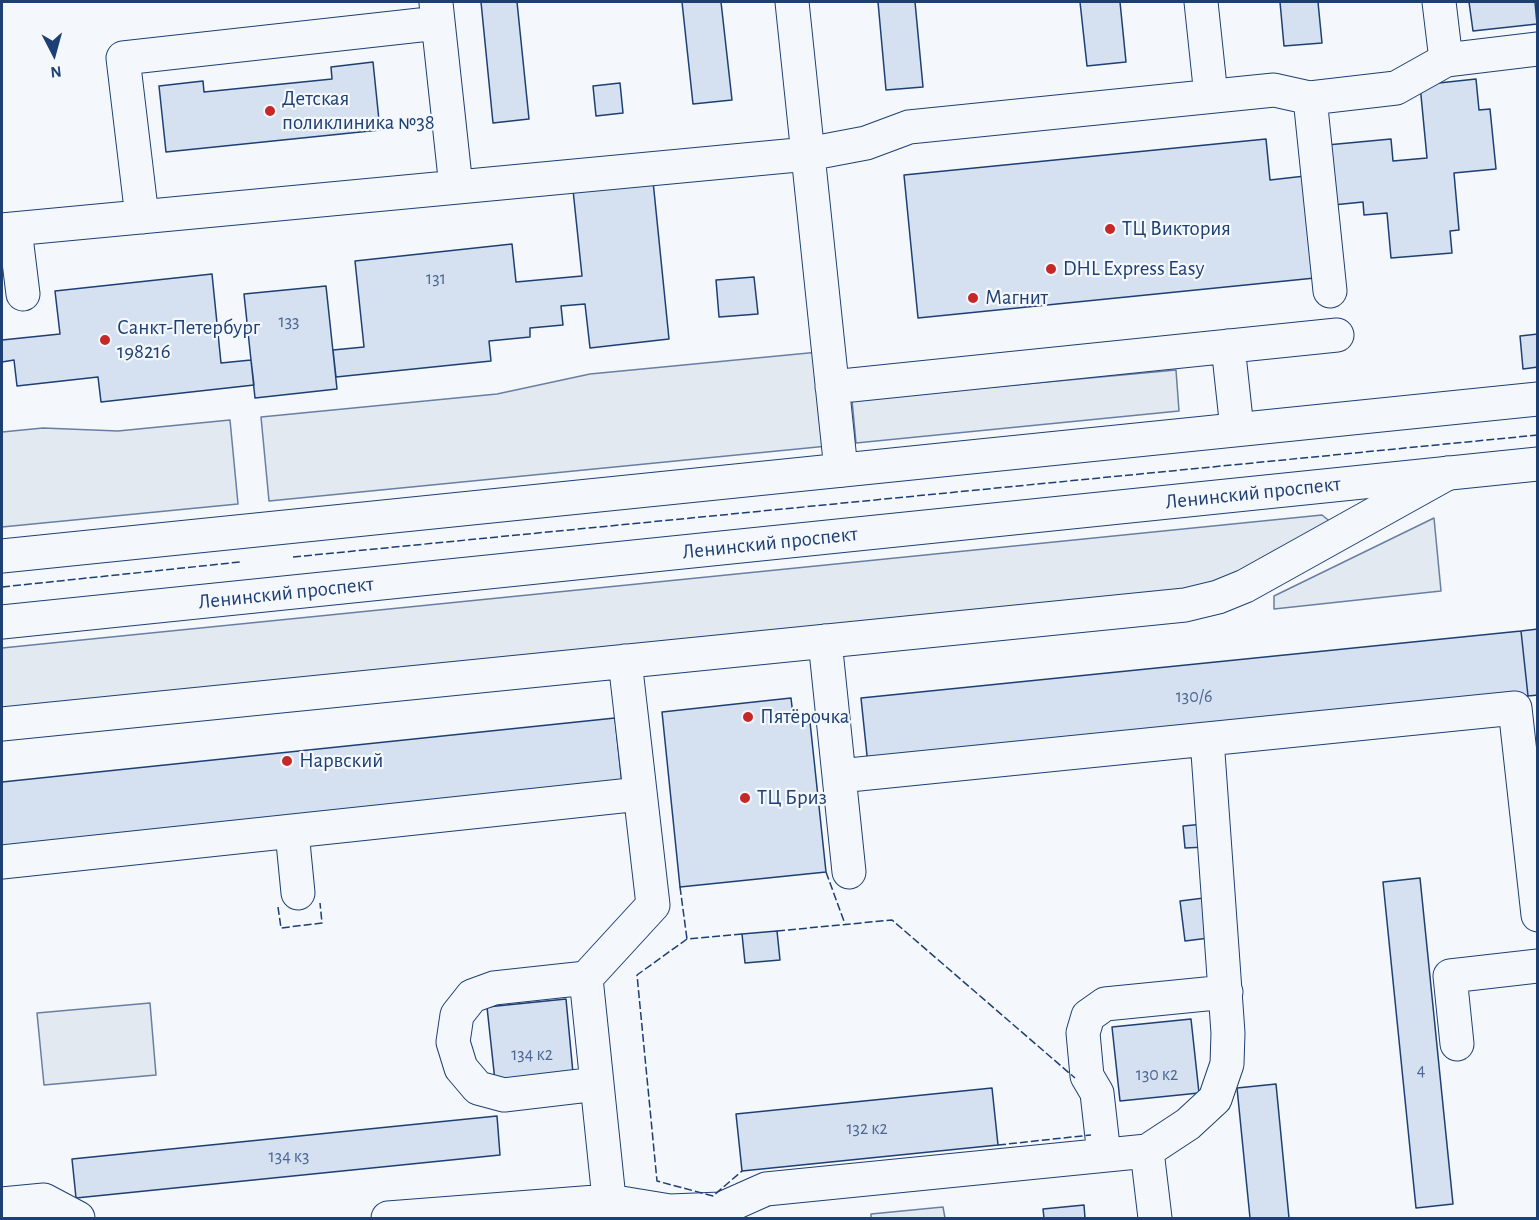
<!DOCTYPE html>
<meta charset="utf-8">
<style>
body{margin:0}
#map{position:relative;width:1539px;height:1220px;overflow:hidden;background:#f4f7fb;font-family:"Alegreya Sans",sans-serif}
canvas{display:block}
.frame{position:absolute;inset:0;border:3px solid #1d3f73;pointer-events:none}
.north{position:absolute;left:24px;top:24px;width:60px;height:60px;-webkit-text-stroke:4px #f4f7fb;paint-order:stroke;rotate:174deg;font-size:16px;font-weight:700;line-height:24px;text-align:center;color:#1d3f73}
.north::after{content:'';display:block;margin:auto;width:21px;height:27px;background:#1d3f73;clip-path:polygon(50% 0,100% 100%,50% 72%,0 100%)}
</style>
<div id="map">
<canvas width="1539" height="1220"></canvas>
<div class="frame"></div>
<div class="north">N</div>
</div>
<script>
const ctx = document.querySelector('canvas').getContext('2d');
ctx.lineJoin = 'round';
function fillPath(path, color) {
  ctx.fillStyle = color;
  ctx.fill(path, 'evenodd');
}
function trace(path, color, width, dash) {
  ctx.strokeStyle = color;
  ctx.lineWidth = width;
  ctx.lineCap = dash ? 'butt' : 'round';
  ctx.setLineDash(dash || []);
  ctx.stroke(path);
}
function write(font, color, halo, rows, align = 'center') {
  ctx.font = font + ' "Alegreya Sans",sans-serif';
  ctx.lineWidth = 4.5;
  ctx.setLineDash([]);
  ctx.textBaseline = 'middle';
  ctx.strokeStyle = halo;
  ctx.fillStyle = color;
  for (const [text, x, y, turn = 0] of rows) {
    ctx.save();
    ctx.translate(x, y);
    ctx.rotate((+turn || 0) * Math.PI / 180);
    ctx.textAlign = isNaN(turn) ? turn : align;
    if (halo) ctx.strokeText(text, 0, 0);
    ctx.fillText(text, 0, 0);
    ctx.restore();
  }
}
const green = new Path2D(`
 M 819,352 L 828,446 L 269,501 L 261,417 L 497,394 L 590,374 Z
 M 1176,370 L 1179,411 L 856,443 L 852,400 Z
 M 230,420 L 238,504 L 2,527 L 2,432 L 43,428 L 118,431 Z
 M 1322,515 L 1333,524 L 1242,574 L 1188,589 L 2,709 L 2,648 Z
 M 1434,518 L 1441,591 L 1274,609 L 1274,596 Z
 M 150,1003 L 156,1075 L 44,1085 L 37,1013 Z
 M 943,1207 L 945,1218 L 871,1218 L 871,1214 Z`);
const building = new Path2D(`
 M 481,2 L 517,2 L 529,119 L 493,123 Z
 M 682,2 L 721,2 L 732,100 L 693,104 Z
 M 878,2 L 915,2 L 923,87 L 886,90 Z
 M 1080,2 L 1120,2 L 1126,62 L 1087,66 Z
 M 1280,2 L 1318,2 L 1322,43 L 1284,46 Z
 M 1469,2 L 1535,2 L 1537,24 L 1473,31 Z
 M 373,62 L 380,130 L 166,152 L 159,86 L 203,81 L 204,92 L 332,79 L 331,67 Z
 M 1476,79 L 1479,110 L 1490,109 L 1496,169 L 1454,173 L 1459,230 L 1450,231 L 1452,253 L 1391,258 L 1387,213 L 1364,215 L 1363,202 L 1333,205 L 1327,145 L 1391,139 L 1393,161 L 1427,158 L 1420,85 Z
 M 620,83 L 623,113 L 596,116 L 593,86 Z
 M 1266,139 L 1270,180 L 1305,176 L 1315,278 L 918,318 L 904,175 Z
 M 653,181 L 669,339 L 590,348 L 585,304 L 561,306 L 563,325 L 530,328 L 530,337 L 489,341 L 491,361 L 336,377 L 333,350 L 364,347 L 355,261 L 512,244 L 516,282 L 582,276 L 573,190 Z
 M 212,274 L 221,363 L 251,360 L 254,385 L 101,402 L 98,377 L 17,386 L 14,360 L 2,362 L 2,340 L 60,334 L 55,291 Z
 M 754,277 L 758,314 L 719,317 L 716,280 Z
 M 326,286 L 337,389 L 255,398 L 244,294 Z
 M 1538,334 L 1538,367 L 1523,369 L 1520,336 Z
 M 1538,629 L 1538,695 L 1528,696 L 1521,631 Z
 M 1521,631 L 1528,696 L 868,765 L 861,698 Z
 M 791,698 L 794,724 L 810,722 L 826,872 L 680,887 L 662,712 Z
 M 615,718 L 622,784 L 2,849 L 2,782 Z
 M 1204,824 L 1206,847 L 1185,848 L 1183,826 Z
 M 1420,878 L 1453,1204 L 1416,1208 L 1383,882 Z
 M 1204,898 L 1209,938 L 1185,941 L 1180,901 Z
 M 777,931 L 780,960 L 745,963 L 742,934 Z
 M 566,999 L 573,1073 L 495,1081 L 487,1007 Z
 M 1191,1019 L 1199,1093 L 1120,1101 L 1112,1027 Z
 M 1276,1084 L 1289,1218 L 1250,1218 L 1237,1088 Z
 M 992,1088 L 998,1145 L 742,1171 L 736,1114 Z
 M 497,1116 L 500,1155 L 76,1198 L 72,1159 Z
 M 1084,1205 L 1085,1218 L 1044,1218 L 1043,1209 Z`);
const minor = new Path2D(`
 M 792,2 L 841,470
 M 1201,2 L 1211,96
 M 1439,2 L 1446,60
 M 436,3 L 456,187
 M 1310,98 L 1330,291
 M 142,217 L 123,58 L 438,23
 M 15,229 L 23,294
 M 2,230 L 808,154 L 866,143 L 909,127 L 1274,90 L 1310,98 L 1396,88 L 1446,60 L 1538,49
 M 1228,346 L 1237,429
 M 832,387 L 1337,335
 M 825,641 L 839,776 L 1515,708 L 1538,915
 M 2,724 L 1185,605 L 1218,597 L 1245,586 L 1448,473
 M 839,776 L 849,872
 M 292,832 L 298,893
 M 2,862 L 640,794
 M 586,978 L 494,988 L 472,996 L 457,1015 L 453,1042 L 461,1068 L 478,1088 L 504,1095 L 597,1084
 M 1457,1044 L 1450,976 L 1538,966
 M 1147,1151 L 1155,1218
 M 1104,1155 L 1097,1093 L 1087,1076 L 1083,1033 L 1088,1016 L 1105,1004 L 1226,992
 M 2,1204 L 44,1200 L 78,1218
 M 388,1218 L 609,1201 L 670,1211 L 721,1209 L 766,1189 L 1147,1151 L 1188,1124 L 1215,1099 L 1227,1064 L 1228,1033 L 1207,739
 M 611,1218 L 586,978 L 653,905 L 625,661`);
const major = new Path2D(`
 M 2,556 L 1538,399
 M 2,622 L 1538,464`);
const fence = new Path2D(`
 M 293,557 L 1538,435
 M 2,587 L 240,562
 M 826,872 L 845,924
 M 680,887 L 687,939
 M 278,907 L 281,928 L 322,923 L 320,903
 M 777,931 L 892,920 L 1075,1078
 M 742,934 L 687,939 L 637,975 L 657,1181 L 713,1196 L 742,1171
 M 998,1145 L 1091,1135`);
const markers = [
 [270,111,6,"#c62828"],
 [1110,229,6,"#c62828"],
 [1051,269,6,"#c62828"],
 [973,298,6,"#c62828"],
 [105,340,6,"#c62828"],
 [748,717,6,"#c62828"],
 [287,761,6,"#c62828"],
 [745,798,6,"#c62828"]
];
const numberNames = [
 ["131",436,279],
 ["133",289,322],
 ["130/6",1194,697],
 ["134 к2",532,1055],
 ["4",1421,1071],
 ["130 к2",1157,1075],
 ["132 к2",867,1129],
 ["134 к3",289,1157]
];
const poiNames = [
 ["Детская",282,99],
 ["поликлиника №38",282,123],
 ["ТЦ Виктория",1122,229],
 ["DHL Express Easy",1063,269],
 ["Магнит",985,298],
 ["Санкт-Петербург",117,328],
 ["198216",117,352],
 ["Пятёрочка",760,717],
 ["Нарвский",299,761],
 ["ТЦ Бриз",757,798]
];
const streetNames = [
 ["Ленинский проспект",1253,493,-6],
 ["Ленинский проспект",770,543,-6],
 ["Ленинский проспект",286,593,-6]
];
fillPath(green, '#e3e9f0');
trace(green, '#687fa3', 1.5);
fillPath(building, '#d5e0f0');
trace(building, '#1d3f73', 1.5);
trace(minor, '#1d3f73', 35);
trace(major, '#1d3f73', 35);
trace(minor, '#f4f7fb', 33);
trace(major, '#f4f7fb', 33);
trace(fence, '#1d3f73', 1.5, [8, 3]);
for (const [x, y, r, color] of markers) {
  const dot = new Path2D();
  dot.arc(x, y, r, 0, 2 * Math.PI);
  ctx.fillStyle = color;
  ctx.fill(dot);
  trace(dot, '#f4f7fb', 2);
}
write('18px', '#4b6792', null, numberNames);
write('21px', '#1d3f73', '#f4f7fb', poiNames, 'left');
write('21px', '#1d3f73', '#f4f7fb', streetNames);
</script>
